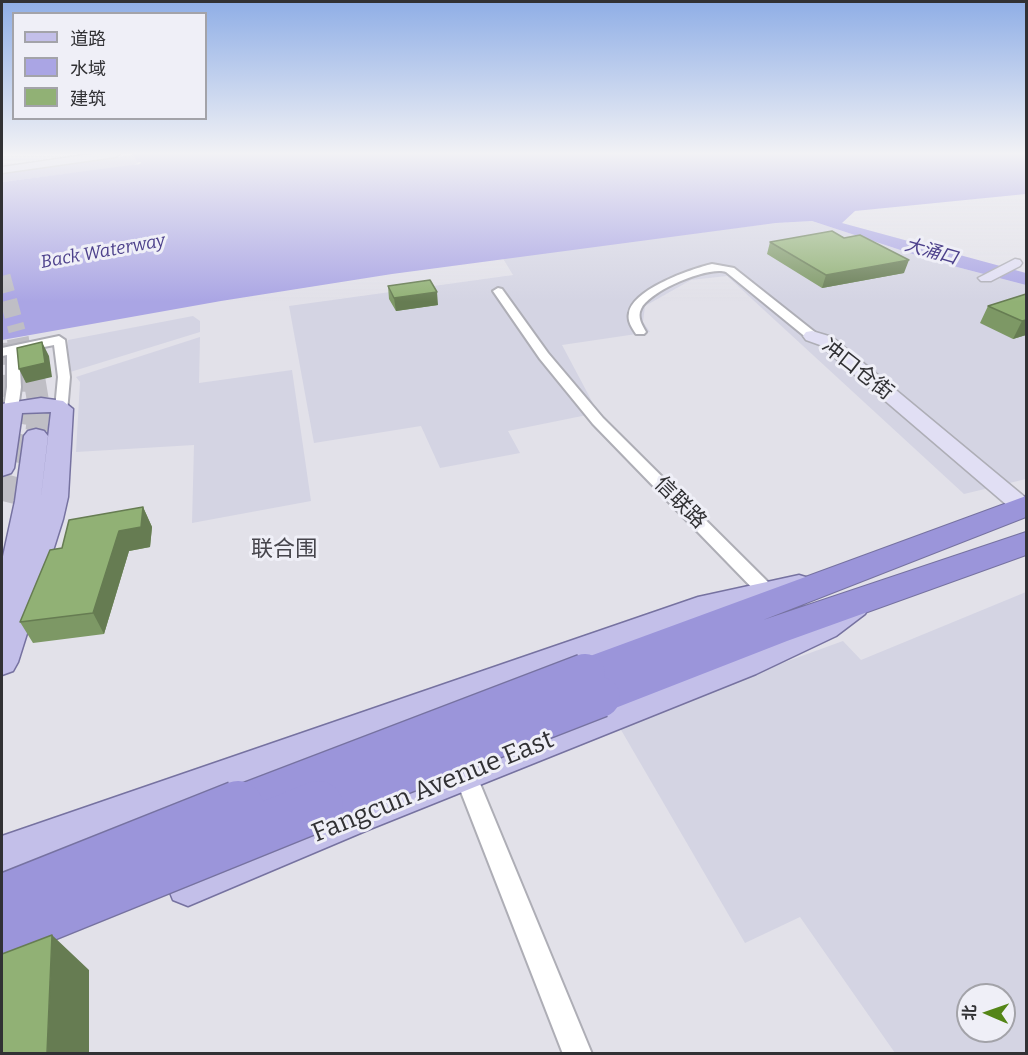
<!DOCTYPE html>
<meta charset="utf-8">
<style>
body{margin:0}
#map{position:relative;width:1028px;height:1055px;overflow:hidden;background:#e2e1e9;font-family:Bitter,"Noto Sans SC",serif}
canvas{display:block}
.frame{position:absolute;inset:0;border:3px solid #313134;pointer-events:none}
.legend{position:absolute;left:12px;top:12px;width:195px;height:108px;box-sizing:border-box;background:#efeff7;border:2px solid #a3a3a9;margin:0;padding:8px 10px;list-style:none;font-size:18px;color:#313134}
.legend li{display:flex;align-items:center;gap:12px;height:30px}
.legend b{width:30px;border:2px solid #a3a3a9}
.north{position:absolute;left:956px;top:983px;width:60px;height:60px;box-sizing:border-box;background:#efeff7;border:2px solid #a3a3a9;border-radius:50%;rotate:272deg;font-size:16px;font-weight:700;line-height:24px;text-align:center;color:#313134}
.north::after{content:'';display:block;margin:auto;width:21px;height:27px;background:#548517;clip-path:polygon(50% 0,100% 100%,50% 72%,0 100%)}
</style>
<div id="map">
<canvas width="1028" height="1055"></canvas>
<div class="frame"></div>
<ul class="legend">
<li><b style="height:8px;background:#c3bfe9"></b>道路</li>
<li><b style="height:16px;background:#aaa5e4"></b>水域</li>
<li><b style="height:16px;background:#91b175"></b>建筑</li>
</ul>
<div class="north">北</div>
</div>
<script>
const ctx = document.querySelector('canvas').getContext('2d');
ctx.lineJoin = 'round';
function fillPath(path, color) {
  ctx.fillStyle = color;
  ctx.fill(path, 'evenodd');
}
function trace(path, color, width, dash) {
  ctx.strokeStyle = color;
  ctx.lineWidth = width;
  ctx.lineCap = dash ? 'butt' : 'round';
  ctx.setLineDash(dash || []);
  ctx.stroke(path);
}
function write(font, color, halo, rows, align = 'center') {
  ctx.font = font + ' Bitter,"Noto Sans SC",serif';
  ctx.lineWidth = 6;
  ctx.setLineDash([]);
  ctx.textBaseline = 'middle';
  ctx.strokeStyle = halo;
  ctx.fillStyle = color;
  for (const [text, x, y, turn = 0] of rows) {
    ctx.save();
    ctx.translate(x, y);
    ctx.rotate((+turn || 0) * Math.PI / 180);
    ctx.textAlign = isNaN(turn) ? turn : align;
    if (halo) ctx.strokeText(text, 0, 0);
    ctx.fillText(text, 0, 0);
    ctx.restore();
  }
}
const built = new Path2D(`
 M 812,221 L 934,261 L 1026,285 L 1026,479 L 964,494 L 727,276 L 691,280 L 645,306 L 643,322 L 650,332 L 562,345 L 596,409 L 592,414 L 508,431 L 520,453 L 440,468 L 421,426 L 314,443 L 289,306 L 513,275 L 502,257 L 776,223 Z
 M 193,316 L 200,321 L 200,332 L 67,373 L 68,340 Z
 M 200,337 L 199,383 L 292,370 L 311,501 L 192,523 L 194,445 L 76,452 L 80,382 L 76,377 Z
 M 1026,592 L 1026,1053 L 895,1053 L 800,917 L 745,943 L 617,723 L 843,641 L 861,660 ZM 968,995 L 1004,995 L 1004,1031 L 968,1031 Z`);
const green = new Path2D(`
 M 132,155 L 137,162 L 142,161 L 132,166 L 2,182 L 2,172 Z`);
const water = new Path2D(`
 M 132,154 L 1026,154 L 1026,194 L 855,211 L 842,223 L 1026,273 L 1026,285 L 934,261 L 812,221 L 776,223 L 392,274 L 221,301 L 2,340 L 2,182 L 140,164 L 141,162 L 137,162 Z`);
const primaryTunnelFar2 = new Path2D(`
 M 2,276 L 17,331`);
const primaryTunnelFar1 = new Path2D(`
 M 2,343 L 4,389 L 2,402
 M 34,377 L 39,407 L 36,436
 M 13,455 C 23,413 26,372 16,330`);
const primaryTunnel = new Path2D(`
 M 2,501 L 14,454`);
const street = new Path2D(`
 M 712,264 L 734,268 L 816,333 L 816,339 L 808,339 L 726,272 C 708,266 649,291 641,309 C 637,317 642,325 646,332 L 644,334 L 636,334 C 632,328 627,321 629,313 C 633,289 691,269 712,264 Z
 M 498,288 L 502,289 L 548,353 L 603,418 L 773,587 L 776,592 L 773,597 L 767,599 L 761,597 L 593,424 L 540,359 L 493,291 Z
 M 59,336 L 65,340 L 70,377 L 67,412 L 57,412 L 55,409 L 58,377 L 54,345 L 19,352 L 21,387 L 18,409 L 16,412 L 6,412 L 4,409 L 7,387 L 7,355 L 2,356 L 2,348 Z
 M 465,764 L 473,767 L 476,774 L 592,1054 L 563,1054 L 454,774 L 457,767 Z`);
const secondary = new Path2D(`
 M 92,154 L 120,154 L 115,157 L 2,173 L 2,167 Z
 M 1015,259 L 1020,260 L 1022,263 L 1020,266 L 991,281 L 981,281 L 978,278 Z
 M 812,331 L 832,337 L 1026,498 L 1026,514 L 1015,512 L 820,345 L 806,340 L 803,336 L 806,332 Z`);
const primary = new Path2D(`
 M 41,398 L 63,401 L 73,409 L 68,497 L 63,519 L 18,662 L 13,671 L 2,675 L 2,561 L 15,501 L 24,436 L 28,431 L 36,429 L 44,431 L 48,436 L 40,505 L 51,412 L 22,413 L 14,468 L 11,473 L 2,476 L 2,404 Z
 M 799,575 L 809,578 L 814,586 L 809,594 L 713,615 L 2,876 L 2,836 L 698,597 Z
 M 854,595 L 865,598 L 869,606 L 865,614 L 836,636 L 756,674 L 370,829 L 188,906 L 173,900 L 167,885 L 173,870 L 356,798 L 734,656 L 814,620 L 843,598 Z`);
const highway = new Path2D(`
 M 1026,496 L 1026,517 L 763,620 L 1026,532 L 1026,555 L 787,641 L 600,714 L 586,709 L 580,697 L 584,689 L 571,685 L 566,674 L 571,663 Z`);
const highwayBridgeFar1 = new Path2D(`
 M 234,808 L 585,674
 M 315,808 L 600,697`);
const highwayBridge = new Path2D(`
 M 2,900 L 238,806
 M 2,934 L 318,806`);
const wall = new Path2D(`
 M 770,242 L 904,273 L 822,288 L 767,254 Z
 M 388,286 L 438,305 L 396,311 L 389,299 Z
 M 1026,294 L 1026,335 L 1013,339 L 980,323 L 988,306 Z
 M 143,507 L 152,527 L 150,547 L 129,551 L 104,634 L 33,643 L 20,622 L 62,548 Z`);
const shadedWall = new Path2D(`
 M 909,260 L 904,273 L 822,288 L 826,275 Z
 M 437,292 L 438,305 L 396,311 L 394,298 Z
 M 1026,320 L 1026,335 L 1013,339 L 1022,321 Z
 M 42,342 L 49,356 L 52,377 L 26,383 L 19,369 Z
 M 143,507 L 152,527 L 150,547 L 129,551 L 104,634 L 93,613 L 119,531 Z
 M 52,935 L 89,970 L 89,1053 L 47,1053 Z`);
const building = new Path2D(`
 M 832,231 L 844,238 L 860,235 L 909,260 L 826,275 L 770,242 Z
 M 430,280 L 437,292 L 394,298 L 388,286 Z
 M 1026,294 L 1026,320 L 1022,321 L 988,306 Z
 M 42,342 L 45,363 L 19,369 L 17,348 Z
 M 143,507 L 141,527 L 119,531 L 93,613 L 20,622 L 50,550 L 62,548 L 69,520 Z
 M 52,935 L 47,1053 L 2,1053 L 2,954 Z`);
const farWaternames = [
 ["Back Waterway",103,252,-10],
 ["大涌口",931,252,16]
];
const streetNames = [
 ["冲口仓街",857,370,38],
 ["信联路",680,503,45]
];
const neighbourhoodNames = [
 ["联合围",284,550]
];
const nearStreetnames = [
 ["Fangcun Avenue East",433,787,-22]
];
fillPath(built, '#d4d4e3');
fillPath(green, '#bcb9e4');
fillPath(water, '#aaa5e4');
trace(primaryTunnelFar2, '#bfbec5', 17, [17, 8]);
trace(primaryTunnelFar1, '#bfbec5', 22, [22, 10]);
trace(primaryTunnel, '#bfbec5', 27, [27, 14]);
trace(street, '#aeaeb6', 4);
trace(secondary, '#aeaeb6', 3);
trace(primary, '#7672a0', 3);
trace(highway, '#7672a0', 2);
fillPath(street, '#fff');
fillPath(secondary, '#e1dff4');
fillPath(primary, '#c3bfe9');
fillPath(highway, '#9b95da');
trace(highwayBridgeFar1, '#7672a0', 43, []);
trace(highwayBridge, '#7672a0', 53, []);
trace(highwayBridgeFar1, '#9b95da', 40);
trace(highwayBridge, '#9b95da', 50);
fillPath(wall, '#7d9865');
fillPath(shadedWall, '#667c52');
fillPath(building, '#91b175');
trace(building, '#667c52', 1.5);
const sky = ctx.createLinearGradient(0, 0, 0, 302);
sky.addColorStop(0, '#8faee6');
sky.addColorStop(0.51, '#f2f2f5');
sky.addColorStop(1, '#f2f2f500');
ctx.fillStyle = sky;
ctx.fillRect(0, 0, 1028, 302);
write('italic 18px', '#4c408b', '#efeff7', farWaternames);
write('21px', '#313134', '#efeff7', streetNames);
write('22px', '#46454c', '#efeff7', neighbourhoodNames);
write('26px', '#313134', '#efeff7', nearStreetnames);
</script>
